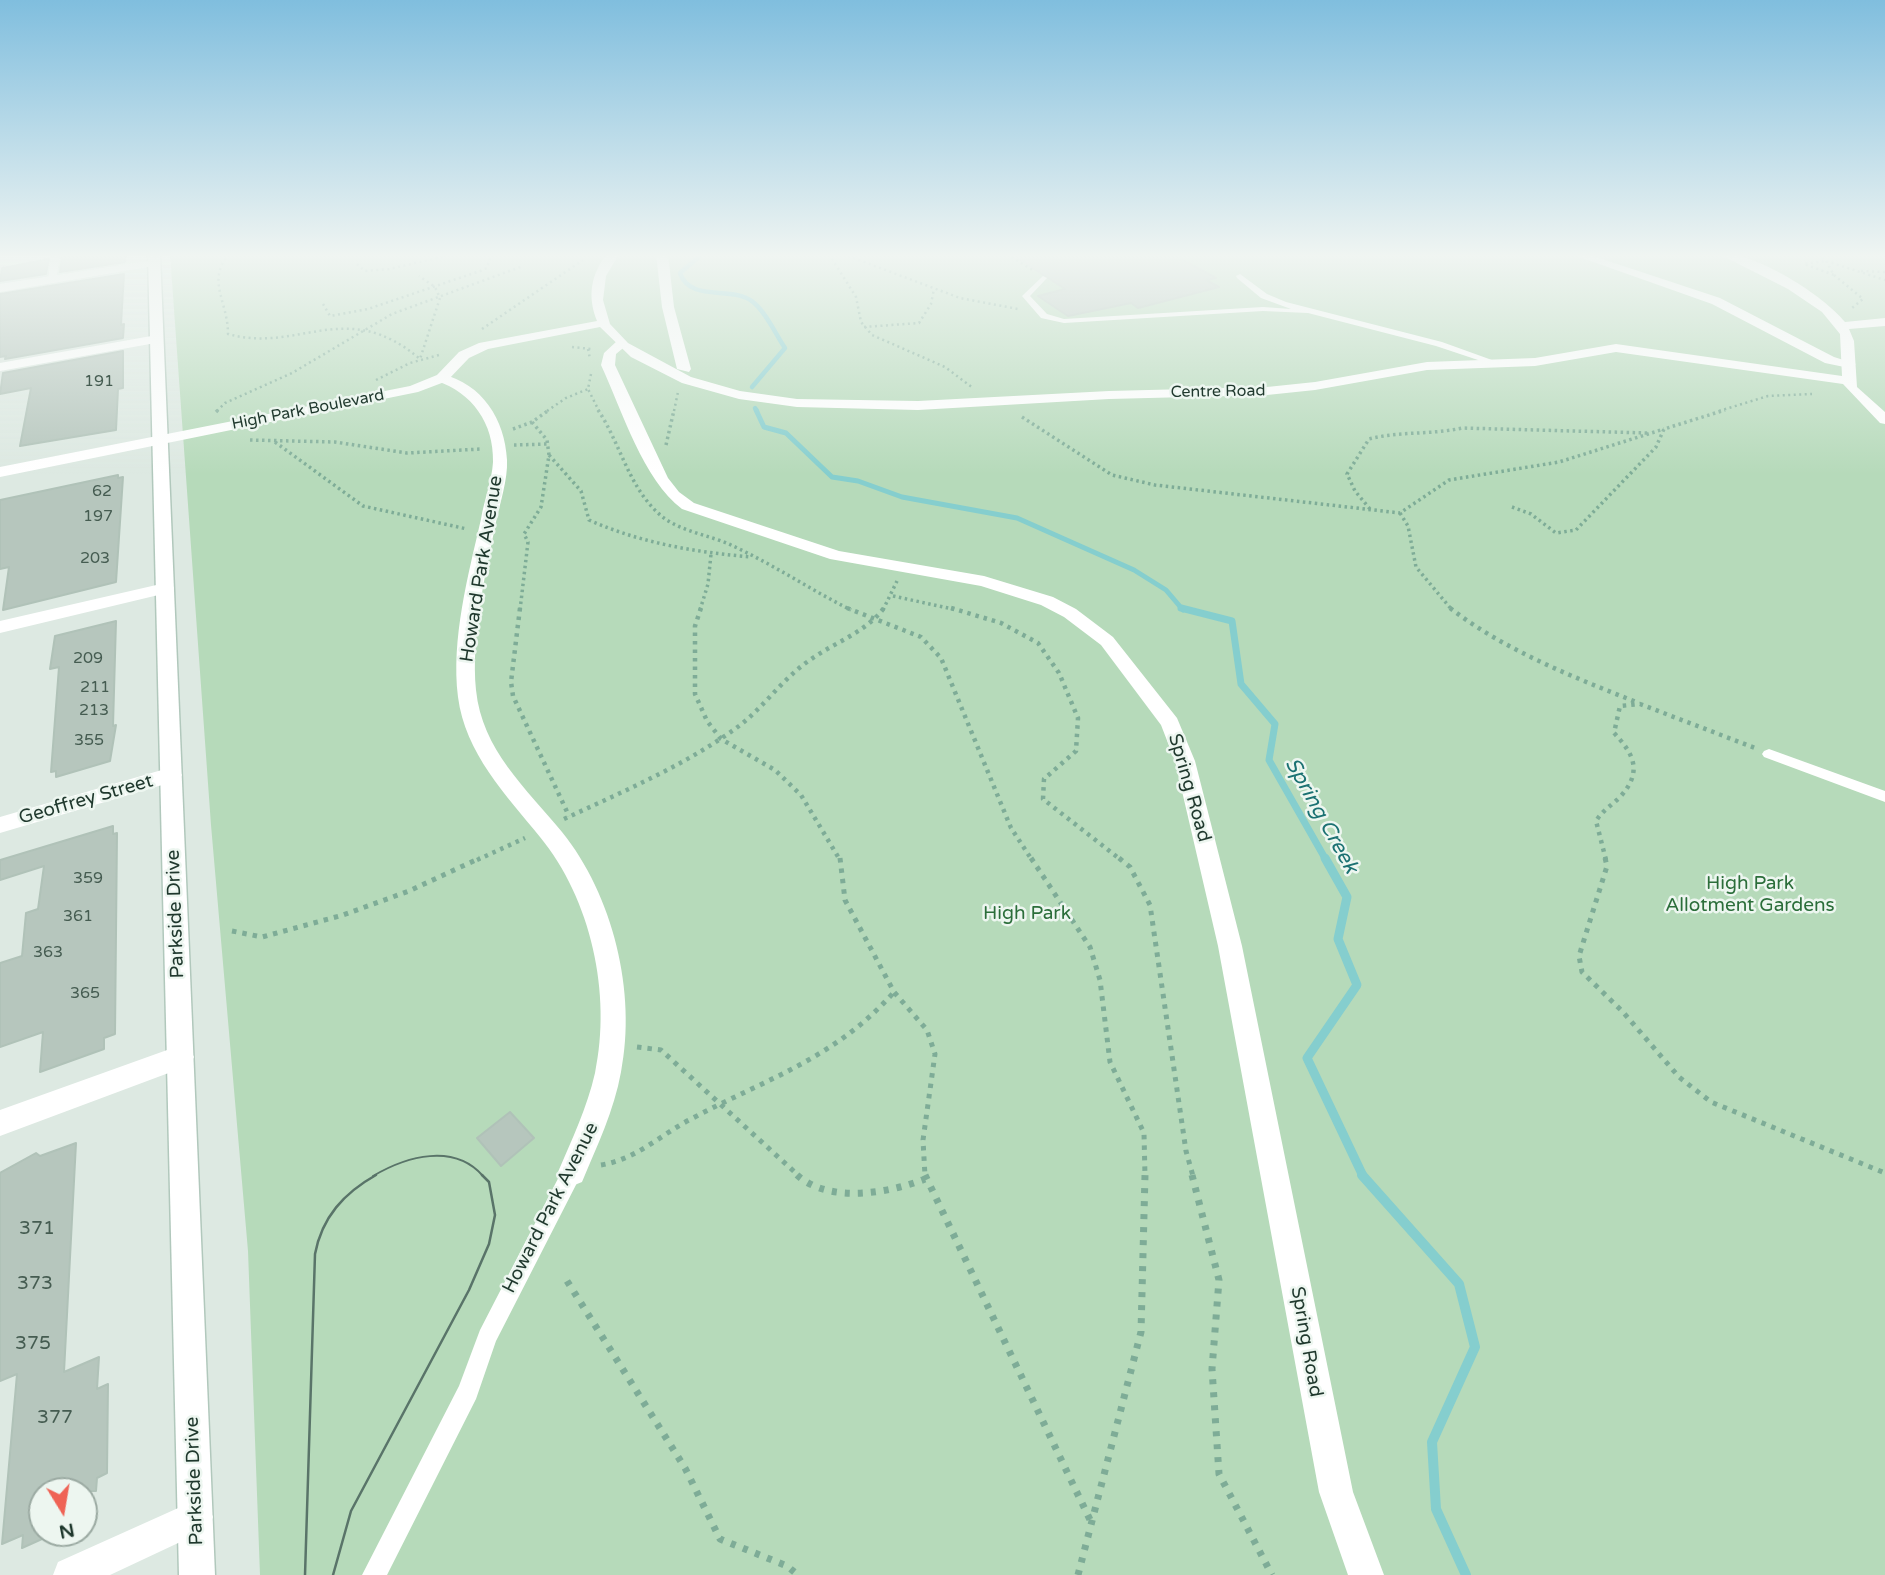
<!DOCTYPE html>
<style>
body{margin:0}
#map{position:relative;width:1885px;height:1575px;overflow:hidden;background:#dde9e2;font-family:"Varela Round",sans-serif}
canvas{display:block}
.north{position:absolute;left:28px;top:1477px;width:70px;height:70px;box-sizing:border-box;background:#edf6f0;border:2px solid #9baaa2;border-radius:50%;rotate:169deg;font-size:19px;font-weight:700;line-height:28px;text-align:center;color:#1f382d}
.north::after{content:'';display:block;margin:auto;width:24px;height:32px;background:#ef6355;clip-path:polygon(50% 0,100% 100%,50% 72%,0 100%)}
</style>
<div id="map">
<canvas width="1885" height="1575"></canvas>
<div class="north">N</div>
</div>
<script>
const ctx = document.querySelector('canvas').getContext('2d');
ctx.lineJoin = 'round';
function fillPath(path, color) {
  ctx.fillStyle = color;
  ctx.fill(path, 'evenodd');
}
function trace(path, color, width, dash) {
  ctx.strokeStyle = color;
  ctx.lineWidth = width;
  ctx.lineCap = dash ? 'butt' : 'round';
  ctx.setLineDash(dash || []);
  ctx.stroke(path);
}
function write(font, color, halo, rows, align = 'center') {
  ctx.font = font + ' "Varela Round",sans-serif';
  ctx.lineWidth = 5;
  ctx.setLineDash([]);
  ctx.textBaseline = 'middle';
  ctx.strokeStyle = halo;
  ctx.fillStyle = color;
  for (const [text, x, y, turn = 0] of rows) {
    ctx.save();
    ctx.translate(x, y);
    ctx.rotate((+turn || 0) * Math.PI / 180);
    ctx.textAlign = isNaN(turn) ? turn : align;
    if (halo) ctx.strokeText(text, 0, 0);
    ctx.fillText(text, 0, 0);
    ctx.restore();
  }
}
const green = new Path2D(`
 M 170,254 L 1885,254 L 1885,1575 L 260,1575 L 248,1251 L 211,825 Z`);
const streamFar4 = new Path2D(`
 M 702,254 L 680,273 C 690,303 732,285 753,302 C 766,312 776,335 785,348 L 752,387
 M 755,408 L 757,411`);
const streamFar3 = new Path2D(`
 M 756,410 L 764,427 L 786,433 L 832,477 L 858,481 L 902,497 L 1017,518 L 1134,570 L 1166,590 L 1183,610`);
const streamFar2 = new Path2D(`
 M 1181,608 L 1232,621 L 1241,684 L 1275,724 L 1269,760 L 1326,860`);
const streamFar1 = new Path2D(`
 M 1325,858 L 1347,897 L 1338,939 L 1357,985 L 1307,1058 L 1363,1176`);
const stream = new Path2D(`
 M 1362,1175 L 1459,1284 L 1475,1347 L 1432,1442 L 1436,1509 L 1466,1575`);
const building = new Path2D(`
 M 73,254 L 126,254 L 125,262 L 60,272 L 62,257 Z
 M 1011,254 L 1172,254 L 1216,278 L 1206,280 L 1219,287 L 1138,308 L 1131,303 L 1068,316 L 1038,296 L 1065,289 Z
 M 49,259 L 46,274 L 0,281 L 2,268 Z
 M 124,274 L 121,325 L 124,324 L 123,338 L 5,359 L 6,356 L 0,357 L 0,294 Z
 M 123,351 L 123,388 L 118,389 L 116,430 L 20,446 L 31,388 L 0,394 L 3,373 Z
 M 118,475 L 118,478 L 123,477 L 116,582 L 3,610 L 9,567 L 0,569 L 0,500 Z
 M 116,621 L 113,726 L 116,725 L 110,761 L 56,777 L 56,771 L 51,772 L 59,667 L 50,669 L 55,636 Z
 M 113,826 L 113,834 L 117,833 L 115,1034 L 104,1038 L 104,1049 L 40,1072 L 43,1032 L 0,1047 L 0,963 L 22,956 L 26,913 L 38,909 L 44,866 L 0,880 L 0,860 Z
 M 510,1112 L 534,1138 L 501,1166 L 477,1138 Z
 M 76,1143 L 64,1372 L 99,1357 L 97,1389 L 108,1384 L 107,1473 L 97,1478 L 96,1491 L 42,1491 L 42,1539 L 22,1548 L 23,1535 L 2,1544 L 17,1374 L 0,1381 L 0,1173 L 36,1153 L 40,1156 Z`);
const pathFar4 = new Path2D(`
 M 229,254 C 206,281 228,301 228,334 C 299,354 346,296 420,359 L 440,298 L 435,287 L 419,276
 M 829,254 L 856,297 L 861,322 L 872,335 L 945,367 L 973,388
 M 843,254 L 960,298 L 1018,309
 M 1007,254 L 1034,271
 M 1818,254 L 1826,261 L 1885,280
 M 1826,261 L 1834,275 L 1804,264 Z
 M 357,264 L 365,271 L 389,269 L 455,254
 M 1861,271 L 1885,272
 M 1834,275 L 1863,299 L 1852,308
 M 323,304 L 330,316 L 368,309 L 480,271 L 487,268 L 490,258
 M 864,327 L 919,323 L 931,304 L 934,289
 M 482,329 L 583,260
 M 572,347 L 591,349
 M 588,349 L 590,359
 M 591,374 L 588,389 L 599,411
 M 376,380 L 410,363 L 439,355
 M 217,411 L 225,403 L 292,373 L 392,314 L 523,266
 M 547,411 L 566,398 L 588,389
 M 674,411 L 678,392
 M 1719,411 L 1768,396 L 1812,394`);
const pathFar3 = new Path2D(`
 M 598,410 C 619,441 628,484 656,511 C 676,532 709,534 733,546 C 774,565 811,590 851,610
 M 216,412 L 218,410
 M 1022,417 L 1112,475 L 1155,485 L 1400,513 L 1449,480 L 1559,462 L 1664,429
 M 513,429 L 532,422 L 549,410
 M 250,440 L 335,442 L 407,453 L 481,449
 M 275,442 L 363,506 L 467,529
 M 514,445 L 548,444
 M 666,445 L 674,410
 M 549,455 L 581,491 L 589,520 C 641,543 694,552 751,557
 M 1512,507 L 1531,514 L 1556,533 L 1576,530 L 1656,447 L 1664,429 L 1725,410
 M 1370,509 L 1355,491 L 1347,474 L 1369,439 C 1399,431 1431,435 1462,428 L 1648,433
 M 1400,513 L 1408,526 L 1416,567 L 1452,610
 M 893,596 L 957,610
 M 520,610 L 528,542 L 524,534 L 541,507 L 549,455 L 547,440 L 532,422
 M 700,610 L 708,584 L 711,554
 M 883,610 L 897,581`);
const pathFar2 = new Path2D(`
 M 520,608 L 511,682 L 513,696 L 569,816
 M 701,608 L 695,626 L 695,694 L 707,721 L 721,739 L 775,770 L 801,795 L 840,860
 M 847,608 L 921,637 L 941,658 L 1011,828 L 1032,860
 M 951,608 L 1001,623 L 1038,643 L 1059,673 L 1078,718 L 1076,751 L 1044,779 L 1043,799 L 1121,860
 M 1450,608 C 1506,651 1571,676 1636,702
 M 564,819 C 624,791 686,765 739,726 C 765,706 783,678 810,660 C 835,642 865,633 884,608
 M 477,860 L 525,838
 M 1606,860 L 1596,821 C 1603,810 1611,806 1620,797 C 1643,772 1634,754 1614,733 L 1620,706 L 1640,704 L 1755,748`);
const pathFar1 = new Path2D(`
 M 840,858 L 845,900 L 894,992 L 927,1030 L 935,1054 L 923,1140 L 925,1176
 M 1031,858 L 1090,947 L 1100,980 L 1110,1062 L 1144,1133 L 1145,1176
 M 1119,858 L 1130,867 L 1150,905 L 1186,1151 L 1193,1176
 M 1605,858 L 1607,866 L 1579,956 L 1582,972 L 1623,1012 L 1679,1077 L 1711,1102 L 1885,1173
 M 232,931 L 262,937 L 343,915 L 409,891 L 480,858
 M 637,1047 L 661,1050 L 799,1176
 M 601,1165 C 637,1159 660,1135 691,1119 C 766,1079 836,1058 894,992`);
const path = new Path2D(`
 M 797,1175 C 829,1204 889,1193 925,1179
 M 925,1175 L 1092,1524
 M 1192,1175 L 1219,1280 L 1212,1369 L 1219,1474 L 1272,1575
 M 567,1281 L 685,1468 L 720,1539 L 787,1566 L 798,1575
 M 1078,1575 L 1141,1332 L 1145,1175`);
const service = new Path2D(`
 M 52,254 L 60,254 L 56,280 L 52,282 L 48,280 Z
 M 1240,274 L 1267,294 L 1286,302 L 1442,342 L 1503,364 L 1496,366 L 1436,346 L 1308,313 L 1263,311 L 1064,323 L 1041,318 L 1022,296 L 1043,276 L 1047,278 L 1030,296 L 1047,314 L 1064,319 L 1263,307 L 1291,309 L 1261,298 L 1237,278 L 1236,276 Z
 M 1769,749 L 1885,791 L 1885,802 L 1764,757 L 1762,754 L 1764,751 Z
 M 572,1163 L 579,1165 L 581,1172 L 579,1179 L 496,1341 L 476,1399 L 387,1575 L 362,1575 L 459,1386 L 480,1330 L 565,1165 Z`);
const pedestrian = new Path2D(`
 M 656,254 L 668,254 L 674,307 L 691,369 L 689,372 L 677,369 L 662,307 Z
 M 1571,254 L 1587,254 L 1720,298 L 1834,357 L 1856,364 L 1849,368 L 1825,363 L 1712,304 Z
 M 617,341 L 628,344 L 616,354 L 615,365 L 668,478 L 679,492 L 694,503 L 839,551 L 984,576 L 1053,597 L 1076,609 L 1113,637 L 1177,718 L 1195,761 L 1242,946 L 1353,1492 L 1384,1575 L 1348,1575 L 1319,1492 L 1218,946 L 1175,761 L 1161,725 L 1101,645 L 1064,617 L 1041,605 L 981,586 L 830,559 L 682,509 C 643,480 622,410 601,365 L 604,353 Z
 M 442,374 C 482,384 505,419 507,460 C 508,479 500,503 496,522 C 485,576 471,635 476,690 C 482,750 526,788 562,832 C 613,895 637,993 621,1072 C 614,1111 597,1146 582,1182 L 572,1186 L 562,1182 L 558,1172 C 572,1139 587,1108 595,1073 C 612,994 591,899 540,837 C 506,795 465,753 458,697 C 451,639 468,576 481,519 C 484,501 492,480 493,462 C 494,423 472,393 437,381 L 437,375 Z`);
const minor = new Path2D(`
 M 607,254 L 619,254 L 606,276 L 603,300 L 610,324 L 628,343 L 691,377 L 740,391 L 797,399 L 918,401 L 1109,391 L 1267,387 L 1315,382 L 1427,362 L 1535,358 L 1616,344 L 1842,376 L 1840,334 L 1822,312 L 1788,289 L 1719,254 C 1754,251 1823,295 1845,322 L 1885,318 L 1885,326 L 1849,329 L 1854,341 L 1857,387 L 1885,412 L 1885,424 L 1880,423 L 1843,384 L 1616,352 L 1535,366 L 1427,370 L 1315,390 L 1267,395 L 1109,399 L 918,410 L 797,407 L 739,399 L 682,383 L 631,357 L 600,327 L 488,349 L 469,358 L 447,381 L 418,392 L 0,477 L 0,467 L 410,386 L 437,375 L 459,352 L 479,343 L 597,321 C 587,296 591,274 607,254 Z
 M 155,260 L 159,261 L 159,265 L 0,292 L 0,284 Z
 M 157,335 L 163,339 L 161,342 L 0,371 L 0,363 Z
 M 165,583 L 171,584 L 174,588 L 171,592 L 0,633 L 0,621 Z
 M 172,767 L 179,770 L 182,775 L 179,780 L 0,833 L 0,817 Z
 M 181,1045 L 190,1049 L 194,1057 L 190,1065 L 0,1136 L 0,1110 Z
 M 196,1500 L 208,1505 L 213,1517 L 208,1529 L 110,1575 L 53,1575 L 58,1562 Z`);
const secondary = new Path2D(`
 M 148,254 L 160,254 L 215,1575 L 179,1575 Z`);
const tramFar1 = new Path2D(`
 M 373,1176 C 407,1156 454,1143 483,1176`);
const tram = new Path2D(`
 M 305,1575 L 315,1254 C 322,1217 344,1193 376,1175
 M 333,1575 L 351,1511 L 469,1290 L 489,1244 L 495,1215 L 489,1182 L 482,1175`);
const numberNames = [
 ["191",99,382],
 ["62",102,492],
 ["197",98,517],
 ["203",95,559],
 ["209",88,659],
 ["211",95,688],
 ["213",94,711],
 ["355",89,741],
 ["359",88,879],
 ["361",78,917],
 ["363",48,953],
 ["365",85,994]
];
const farStreetnames = [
 ["Centre Road",1218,392,-1],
 ["High Park Boulevard",308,410,-11]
];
const streetNames = [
 ["Howard Park Avenue",482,569,-81],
 ["Spring Road",1189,788,74],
 ["Geoffrey Street",86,800,-16],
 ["Parkside Drive",176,914,-92],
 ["Howard Park Avenue",551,1208,-63],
 ["Spring Road",1306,1342,80],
 ["Parkside Drive",195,1481,-92]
];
const parkNames = [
 ["High Park",1750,884],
 ["Allotment Gardens",1750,906],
 ["High Park",1027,914]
];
const nearNumbernames = [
 ["371",37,1229],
 ["373",35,1284],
 ["375",33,1344],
 ["377",55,1418]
];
const waterNames = [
 ["Spring Creek",1321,816,61]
];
fillPath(green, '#b6daba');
trace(streamFar4, '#85cece', 4.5);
trace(streamFar3, '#85cece', 5);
trace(streamFar2, '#85cece', 7);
trace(streamFar1, '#85cece', 9);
trace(stream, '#85cece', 10);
fillPath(building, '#b6c6bd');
trace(building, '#b0c2b8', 2);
trace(secondary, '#b1c8bc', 3);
trace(pathFar4, '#7eac97', 2.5, [2, 3.5]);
trace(pathFar3, '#7eac97', 3.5, [2.5, 3.5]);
trace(pathFar2, '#7eac97', 4.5, [3.5, 5]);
trace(pathFar1, '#7eac97', 5, [4.5, 6]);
trace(path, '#7eac97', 7, [5, 8]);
fillPath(service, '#fff');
fillPath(pedestrian, '#fff');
fillPath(minor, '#fff');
fillPath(secondary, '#fff');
trace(tramFar1, '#597469', 2);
trace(tram, '#597469', 2.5);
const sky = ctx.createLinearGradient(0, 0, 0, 474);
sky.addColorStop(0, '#80bede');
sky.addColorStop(0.54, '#f0f5f2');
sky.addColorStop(1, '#f0f5f200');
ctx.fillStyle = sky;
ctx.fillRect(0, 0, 1885, 474);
write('16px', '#455c51', null, numberNames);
write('16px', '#1f382d', '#edf6f0', farStreetnames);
write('19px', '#1f382d', '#edf6f0', streetNames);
write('19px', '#2b6e3a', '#edf6f0', parkNames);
write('19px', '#455c51', null, nearNumbernames);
write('italic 21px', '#1b7172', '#edf6f0', waterNames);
</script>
